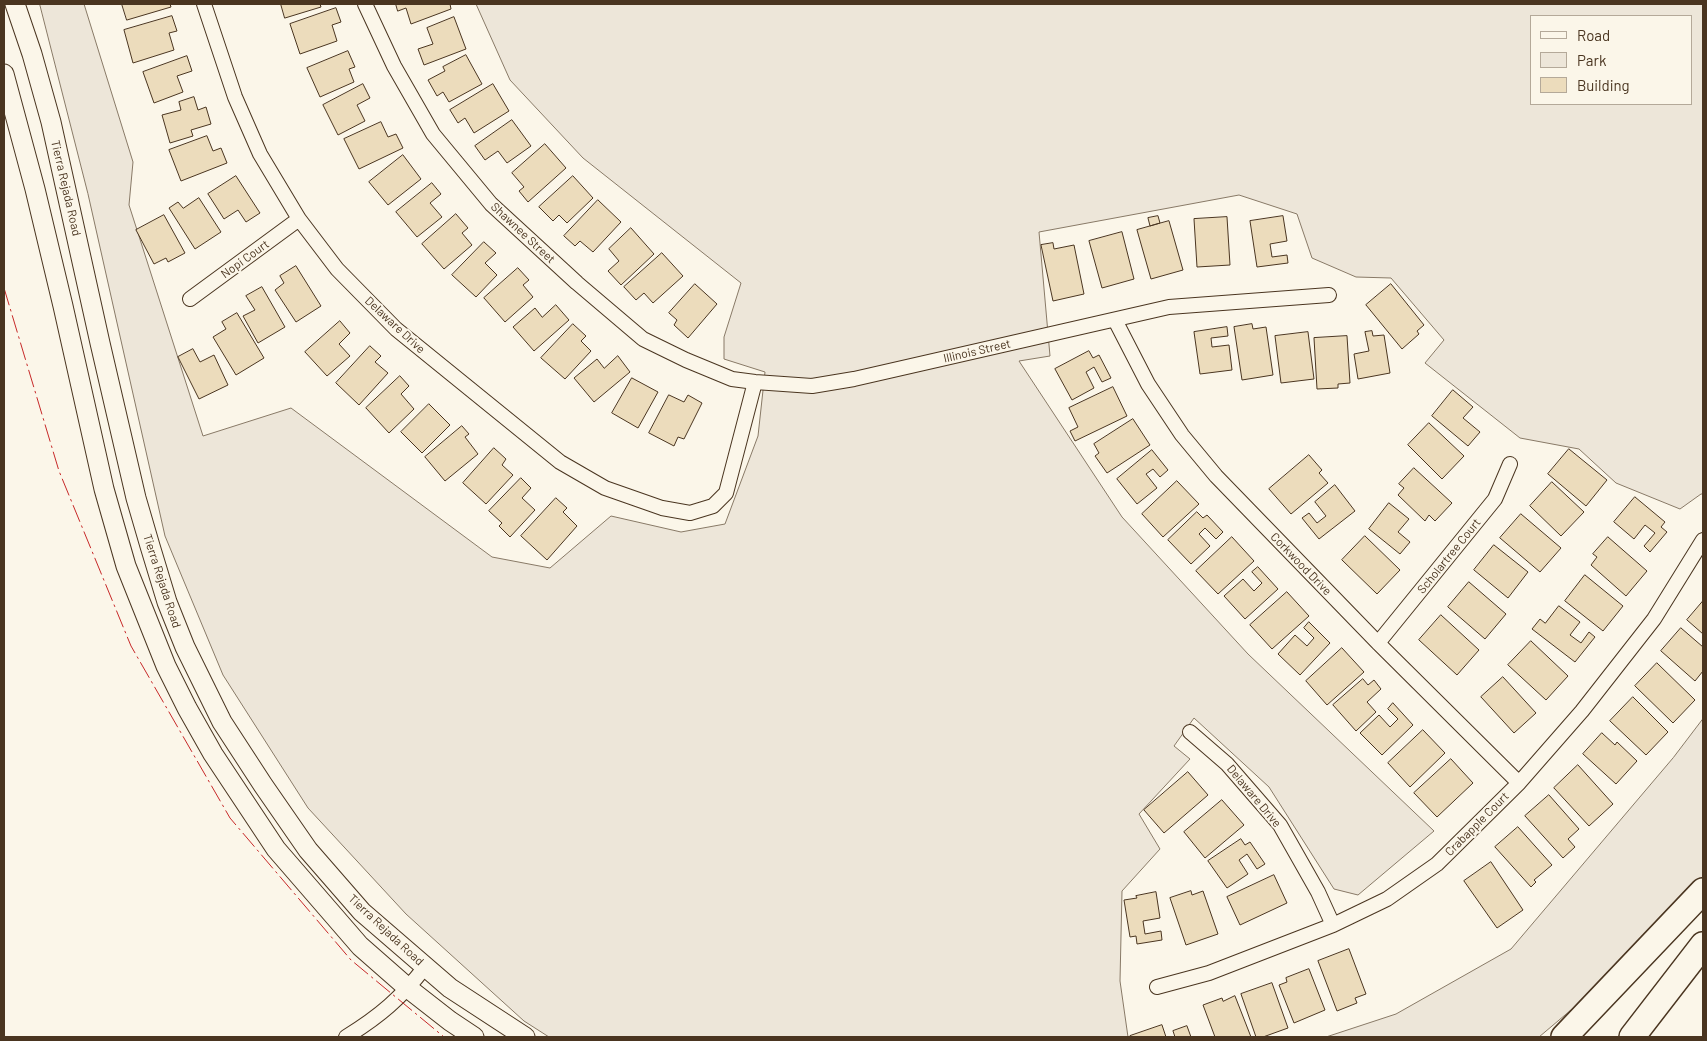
<!DOCTYPE html>
<style>
body{margin:0}
#map{position:relative;width:1707px;height:1041px;overflow:hidden;background:#fbf6e9;font-family:Barlow,sans-serif}
canvas{display:block}
.frame{position:absolute;inset:0;border:5px solid #4a3520;pointer-events:none}
.legend{position:absolute;left:1530px;top:15px;width:162px;height:90px;box-sizing:border-box;background:#fbf6e9;border:1px solid #b4a999;margin:0;padding:6px 9px;list-style:none;font-size:15px;color:#4a3520}
.legend li{display:flex;align-items:center;gap:10px;height:25px}
.legend b{width:25px;border:1px solid #b4a999}
</style>
<div id="map">
<canvas width="1707" height="1041"></canvas>
<div class="frame"></div>
<ul class="legend">
<li><b style="height:6px;background:#fbf6e9"></b>Road</li>
<li><b style="height:14px;background:#ede6d9"></b>Park</li>
<li><b style="height:14px;background:#ecdcbc"></b>Building</li>
</ul>
</div>
<script>
const ctx = document.querySelector('canvas').getContext('2d');
ctx.lineJoin = 'round';
function fillPath(path, color) {
  ctx.fillStyle = color;
  ctx.fill(path, 'evenodd');
}
function trace(path, color, width, dash) {
  ctx.strokeStyle = color;
  ctx.lineWidth = width;
  ctx.lineCap = dash ? 'butt' : 'round';
  ctx.setLineDash(dash || []);
  ctx.stroke(path);
}
function write(font, color, halo, rows, align = 'center') {
  ctx.font = font + ' Barlow,sans-serif';
  ctx.lineWidth = 4;
  ctx.setLineDash([]);
  ctx.textBaseline = 'middle';
  ctx.strokeStyle = halo;
  ctx.fillStyle = color;
  for (const [text, x, y, turn = 0] of rows) {
    ctx.save();
    ctx.translate(x, y);
    ctx.rotate((+turn || 0) * Math.PI / 180);
    ctx.textAlign = isNaN(turn) ? turn : align;
    if (halo) ctx.strokeText(text, 0, 0);
    ctx.fillText(text, 0, 0);
    ctx.restore();
  }
}
const green = new Path2D(`
 M 40,4 L 84,4 L 133,162 L 129,205 L 203,436 L 291,408 L 492,557 L 550,568 L 611,516 L 681,532 L 725,524 L 758,436 L 765,372 L 724,359 L 724,337 L 741,283 L 583,158 L 510,80 L 476,4 L 1703,4 L 1703,494 L 1701,494 L 1680,509 L 1616,483 L 1579,449 L 1520,438 L 1425,363 L 1444,340 L 1391,278 L 1356,277 L 1312,258 L 1297,214 L 1239,195 L 1039,232 L 1050,356 L 1019,361 L 1122,517 L 1248,654 L 1434,831 L 1358,895 L 1334,889 L 1269,787 L 1194,718 L 1174,746 L 1190,759 L 1139,814 L 1160,849 L 1122,891 L 1120,981 L 1128,1037 L 549,1037 L 524,1021 L 406,914 L 308,808 L 223,675 L 165,536 L 88,194 ZM 1531,16 L 1691,16 L 1691,104 L 1531,104 Z
 M 1703,719 L 1703,876 L 1597,988 L 1539,1037 L 1326,1037 L 1396,1014 L 1511,949 L 1673,758 Z`);
const building = new Path2D(`
 M 122,4 L 170,4 L 171,7 L 127,20 Z
 M 281,4 L 320,4 L 321,7 L 285,18 Z
 M 396,4 L 450,4 L 451,9 L 411,24 L 406,8 L 398,11 Z
 M 336,8 L 341,22 L 332,25 L 337,41 L 300,54 L 290,24 Z
 M 172,16 L 177,31 L 169,33 L 174,50 L 133,63 L 124,30 Z
 M 454,17 L 466,49 L 424,65 L 418,49 L 433,44 L 427,28 Z
 M 348,51 L 355,67 L 349,69 L 354,82 L 320,97 L 307,68 Z
 M 466,55 L 482,84 L 449,102 L 443,92 L 437,96 L 428,80 L 445,71 L 443,67 Z
 M 187,56 L 192,71 L 177,76 L 183,92 L 154,103 L 143,72 Z
 M 363,84 L 370,98 L 357,105 L 365,121 L 338,135 L 323,105 Z
 M 493,84 L 509,111 L 474,133 L 465,118 L 458,123 L 450,110 Z
 M 194,97 L 198,110 L 206,107 L 211,124 L 191,130 L 193,136 L 170,143 L 162,115 L 181,110 L 179,102 Z
 M 512,120 L 531,146 L 507,163 L 498,151 L 485,160 L 475,146 Z
 M 381,122 L 388,137 L 396,134 L 403,148 L 359,169 L 344,139 Z
 M 207,136 L 213,151 L 221,148 L 227,163 L 181,181 L 169,150 Z
 M 545,144 L 566,168 L 528,202 L 519,191 L 524,187 L 512,173 Z
 M 403,155 L 421,179 L 388,205 L 369,182 Z
 M 236,176 L 260,213 L 246,222 L 238,210 L 224,219 L 208,194 Z
 M 573,176 L 593,198 L 567,223 L 559,215 L 553,221 L 539,207 Z
 M 432,183 L 441,194 L 430,203 L 442,217 L 417,237 L 396,212 Z
 M 199,198 L 221,232 L 195,249 L 169,208 L 178,202 L 183,208 Z
 M 598,200 L 621,222 L 593,252 L 580,241 L 575,246 L 564,236 Z
 M 456,214 L 468,228 L 462,233 L 472,245 L 444,269 L 422,244 Z
 M 164,215 L 185,253 L 168,262 L 166,258 L 154,264 L 136,230 Z
 M 1158,216 L 1160,223 L 1150,226 L 1148,218 Z
 M 1283,216 L 1287,241 L 1270,244 L 1272,257 L 1287,255 L 1288,263 L 1257,267 L 1250,221 Z
 M 1227,217 L 1230,265 L 1197,267 L 1194,219 Z
 M 1169,221 L 1183,270 L 1151,279 L 1137,230 Z
 M 631,228 L 654,254 L 621,285 L 608,271 L 619,261 L 609,249 Z
 M 1122,232 L 1134,279 L 1102,288 L 1089,241 Z
 M 484,242 L 496,253 L 485,263 L 497,275 L 476,297 L 452,275 Z
 M 1053,243 L 1054,249 L 1074,245 L 1084,294 L 1053,301 L 1041,245 Z
 M 662,253 L 683,276 L 653,303 L 644,293 L 636,300 L 624,287 Z
 M 296,266 L 321,306 L 296,322 L 275,290 L 284,283 L 280,276 Z
 M 518,268 L 529,280 L 523,285 L 533,297 L 505,322 L 484,298 Z
 M 695,284 L 717,304 L 688,338 L 674,325 L 677,320 L 669,313 Z
 M 1391,284 L 1424,325 L 1417,331 L 1419,334 L 1402,349 L 1366,305 Z
 M 262,287 L 285,327 L 258,343 L 243,316 L 255,310 L 246,296 Z
 M 556,305 L 569,320 L 534,351 L 513,327 L 535,308 L 542,317 Z
 M 237,313 L 264,358 L 236,375 L 213,337 L 226,329 L 222,322 Z
 M 340,321 L 350,333 L 339,344 L 350,356 L 327,376 L 305,352 Z
 M 573,324 L 586,336 L 581,341 L 591,351 L 565,379 L 541,358 Z
 M 1252,324 L 1253,329 L 1266,327 L 1273,375 L 1242,380 L 1234,327 Z
 M 1227,327 L 1228,336 L 1211,338 L 1212,347 L 1229,345 L 1232,370 L 1200,374 L 1194,332 Z
 M 1372,331 L 1373,336 L 1384,335 L 1390,373 L 1358,379 L 1354,354 L 1369,351 L 1365,332 Z
 M 1308,332 L 1314,379 L 1281,383 L 1275,336 Z
 M 1347,336 L 1350,383 L 1338,384 L 1338,388 L 1317,389 L 1314,338 Z
 M 370,346 L 381,356 L 375,362 L 388,373 L 359,405 L 336,383 Z
 M 193,349 L 200,362 L 214,355 L 228,385 L 199,399 L 178,357 Z
 M 1089,351 L 1093,358 L 1099,355 L 1111,378 L 1102,382 L 1094,367 L 1086,372 L 1094,388 L 1072,400 L 1055,369 Z
 M 618,356 L 630,372 L 594,402 L 574,378 L 597,359 L 604,368 Z
 M 400,376 L 409,386 L 401,394 L 414,409 L 389,433 L 366,408 Z
 M 632,378 L 658,392 L 638,428 L 612,413 Z
 M 1113,387 L 1127,416 L 1075,441 L 1070,431 L 1078,427 L 1069,408 Z
 M 1453,390 L 1473,407 L 1463,418 L 1480,432 L 1468,446 L 1432,416 Z
 M 669,395 L 684,402 L 688,395 L 702,403 L 684,439 L 678,437 L 674,446 L 649,433 Z
 M 429,404 L 450,425 L 422,453 L 401,432 Z
 M 1133,419 L 1150,445 L 1107,473 L 1095,456 L 1099,453 L 1094,444 Z
 M 1429,423 L 1464,456 L 1442,479 L 1408,445 Z
 M 462,426 L 469,434 L 465,437 L 478,454 L 445,481 L 425,457 Z
 M 494,448 L 506,459 L 502,465 L 513,475 L 486,504 L 463,483 Z
 M 1569,449 L 1607,480 L 1586,506 L 1548,474 Z
 M 1152,450 L 1168,470 L 1160,477 L 1153,469 L 1146,474 L 1157,488 L 1137,504 L 1117,479 Z
 M 1309,455 L 1322,470 L 1319,473 L 1328,483 L 1291,514 L 1269,489 Z
 M 1414,468 L 1452,503 L 1435,521 L 1429,515 L 1425,521 L 1398,495 L 1404,488 L 1399,484 Z
 M 521,478 L 531,488 L 522,498 L 535,510 L 510,537 L 499,526 L 502,523 L 489,511 Z
 M 1177,481 L 1199,504 L 1163,537 L 1142,514 Z
 M 1552,482 L 1584,512 L 1561,536 L 1530,506 Z
 M 1335,485 L 1355,511 L 1319,539 L 1302,518 L 1309,513 L 1317,523 L 1326,516 L 1315,502 Z
 M 1635,497 L 1665,522 L 1661,527 L 1667,532 L 1650,552 L 1644,546 L 1655,533 L 1645,525 L 1634,539 L 1614,522 Z
 M 556,498 L 567,508 L 563,512 L 577,526 L 547,560 L 521,536 Z
 M 1389,503 L 1409,519 L 1398,532 L 1410,542 L 1400,554 L 1369,529 Z
 M 1197,512 L 1203,518 L 1207,515 L 1223,532 L 1216,539 L 1205,528 L 1199,534 L 1210,546 L 1191,564 L 1168,540 Z
 M 1521,514 L 1561,548 L 1540,572 L 1500,538 Z
 M 1365,536 L 1400,570 L 1377,594 L 1342,560 Z
 M 1232,537 L 1254,561 L 1218,594 L 1196,571 Z
 M 1608,537 L 1647,571 L 1626,596 L 1591,565 L 1597,557 L 1593,554 Z
 M 1494,545 L 1528,572 L 1508,598 L 1474,570 Z
 M 1258,567 L 1278,589 L 1245,619 L 1224,596 L 1243,579 L 1254,591 L 1262,583 L 1252,572 Z
 M 1585,575 L 1623,606 L 1603,631 L 1565,601 Z
 M 1469,582 L 1506,614 L 1485,639 L 1448,607 Z
 M 1287,592 L 1309,616 L 1272,649 L 1250,625 Z
 M 1703,601 L 1703,634 L 1687,620 Z
 M 1559,606 L 1580,622 L 1570,635 L 1581,643 L 1589,632 L 1595,637 L 1575,662 L 1532,629 L 1540,619 L 1545,623 Z
 M 1441,615 L 1479,650 L 1457,675 L 1419,640 Z
 M 1309,622 L 1330,643 L 1300,675 L 1278,654 L 1295,635 L 1307,646 L 1314,638 L 1304,628 Z
 M 1681,628 L 1703,647 L 1703,671 L 1695,681 L 1661,651 Z
 M 1531,641 L 1568,676 L 1546,700 L 1508,665 Z
 M 1342,648 L 1364,672 L 1327,705 L 1306,681 Z
 M 1657,663 L 1695,700 L 1673,723 L 1635,686 Z
 M 1503,677 L 1536,713 L 1514,733 L 1481,697 Z
 M 1363,679 L 1368,685 L 1374,680 L 1381,689 L 1367,702 L 1376,712 L 1356,731 L 1333,705 Z
 M 1633,697 L 1668,732 L 1646,755 L 1610,721 Z
 M 1393,703 L 1413,725 L 1382,755 L 1360,733 L 1379,715 L 1390,727 L 1398,719 L 1388,709 Z
 M 1423,730 L 1445,753 L 1410,787 L 1388,763 Z
 M 1602,733 L 1615,745 L 1617,742 L 1637,761 L 1616,784 L 1583,754 Z
 M 1451,759 L 1473,783 L 1437,817 L 1414,793 Z
 M 1578,765 L 1613,804 L 1589,826 L 1554,788 Z
 M 1188,772 L 1208,795 L 1164,833 L 1144,810 Z
 M 1549,795 L 1579,829 L 1568,839 L 1575,847 L 1563,858 L 1525,816 Z
 M 1222,800 L 1244,825 L 1205,858 L 1184,832 Z
 M 1518,827 L 1552,865 L 1534,880 L 1536,882 L 1531,887 L 1495,847 Z
 M 1241,839 L 1245,845 L 1250,842 L 1265,864 L 1257,869 L 1247,854 L 1239,860 L 1248,874 L 1227,888 L 1208,861 Z
 M 1491,862 L 1523,910 L 1497,928 L 1464,881 Z
 M 1274,875 L 1287,903 L 1240,925 L 1227,897 Z
 M 1191,891 L 1192,895 L 1203,891 L 1218,934 L 1186,945 L 1170,898 Z
 M 1156,892 L 1160,918 L 1143,921 L 1145,934 L 1161,931 L 1162,940 L 1137,944 L 1136,936 L 1130,937 L 1124,900 L 1137,898 L 1136,896 Z
 M 1349,949 L 1366,994 L 1355,998 L 1357,1003 L 1337,1011 L 1318,961 Z
 M 1309,969 L 1325,1010 L 1294,1023 L 1279,985 L 1287,982 L 1286,978 Z
 M 1272,983 L 1288,1028 L 1263,1037 L 1256,1037 L 1241,994 Z
 M 1235,996 L 1251,1037 L 1215,1037 L 1203,1005 L 1222,998 L 1223,1001 Z
 M 1162,1025 L 1166,1037 L 1130,1037 L 1130,1036 Z
 M 1187,1026 L 1191,1037 L 1175,1037 L 1173,1031 Z`);
const street = new Path2D(`
 M 204,4 L 235,97 L 260,154 L 299,219 L 337,269 L 396,329 L 560,462 L 605,488 L 662,508 L 690,513 L 713,506 L 726,493 L 755,382
 M 365,4 L 394,66 L 433,134 L 491,204 L 577,283 L 643,339 L 686,360 L 732,379 L 755,382 L 812,386 L 854,379 L 1169,307 L 1329,295
 M 190,299 L 299,219
 M 1115,320 L 1148,384 L 1182,435 L 1216,476 L 1378,643 L 1519,783
 M 1378,643 L 1495,499 L 1510,464
 M 1190,732 L 1227,764 L 1280,825 L 1318,892 L 1333,925
 M 1157,987 L 1209,973 L 1333,925 L 1387,899 L 1437,864 L 1519,783 L 1582,711 L 1654,619 L 1703,540
 M 346,1037 C 380,1016 401,998 425,967`);
const secondary = new Path2D(`
 M 15,4 L 32,54 L 51,122 L 100,343 L 136,498 L 150,546 L 167,602 L 185,647 L 222,722 L 263,785 L 308,850 L 362,912 L 450,988 L 525,1037
 M 4,74 L 35,189 L 63,306 L 104,489 L 126,566 L 166,666 L 187,708 L 213,754 L 276,849 L 360,946 L 409,989 L 450,1021 L 474,1037`);
const highway = new Path2D(`
 M 1564,1037 L 1703,891
 M 1632,1037 L 1703,945`);
const power = new Path2D(`
 M 4,288 L 59,471 L 131,646 L 230,818 L 351,960 L 444,1037`);
const streetNames = [
 ["Tierra Rejada Road",66,188,77],
 ["Shawnee Street",523,233,43],
 ["Nopi Court",245,259,-36],
 ["Delaware Drive",395,325,43],
 ["Illinois Street",977,351,-13],
 ["Scholartree Court",1449,556,-51],
 ["Corkwood Drive",1301,564,46],
 ["Tierra Rejada Road",162,581,72],
 ["Delaware Drive",1254,796,50],
 ["Crabapple Court",1477,824,-45],
 ["Tierra Rejada Road",386,930,43]
];
fillPath(green, '#ede6d9');
trace(green, '#887966', 1);
fillPath(building, '#ecdcbc');
trace(building, '#4a3520', 1);
trace(street, '#4a3520', 16);
trace(secondary, '#4a3520', 21);
trace(highway, '#4a3520', 28);
trace(street, '#fbf6e9', 14);
trace(secondary, '#fbf6e9', 19);
trace(highway, '#fbf6e9', 25);
trace(power, '#c62828', 1, [18, 4, 2.5, 4]);
write('12px', '#4a3520', '#fbf6e9', streetNames);
</script>
